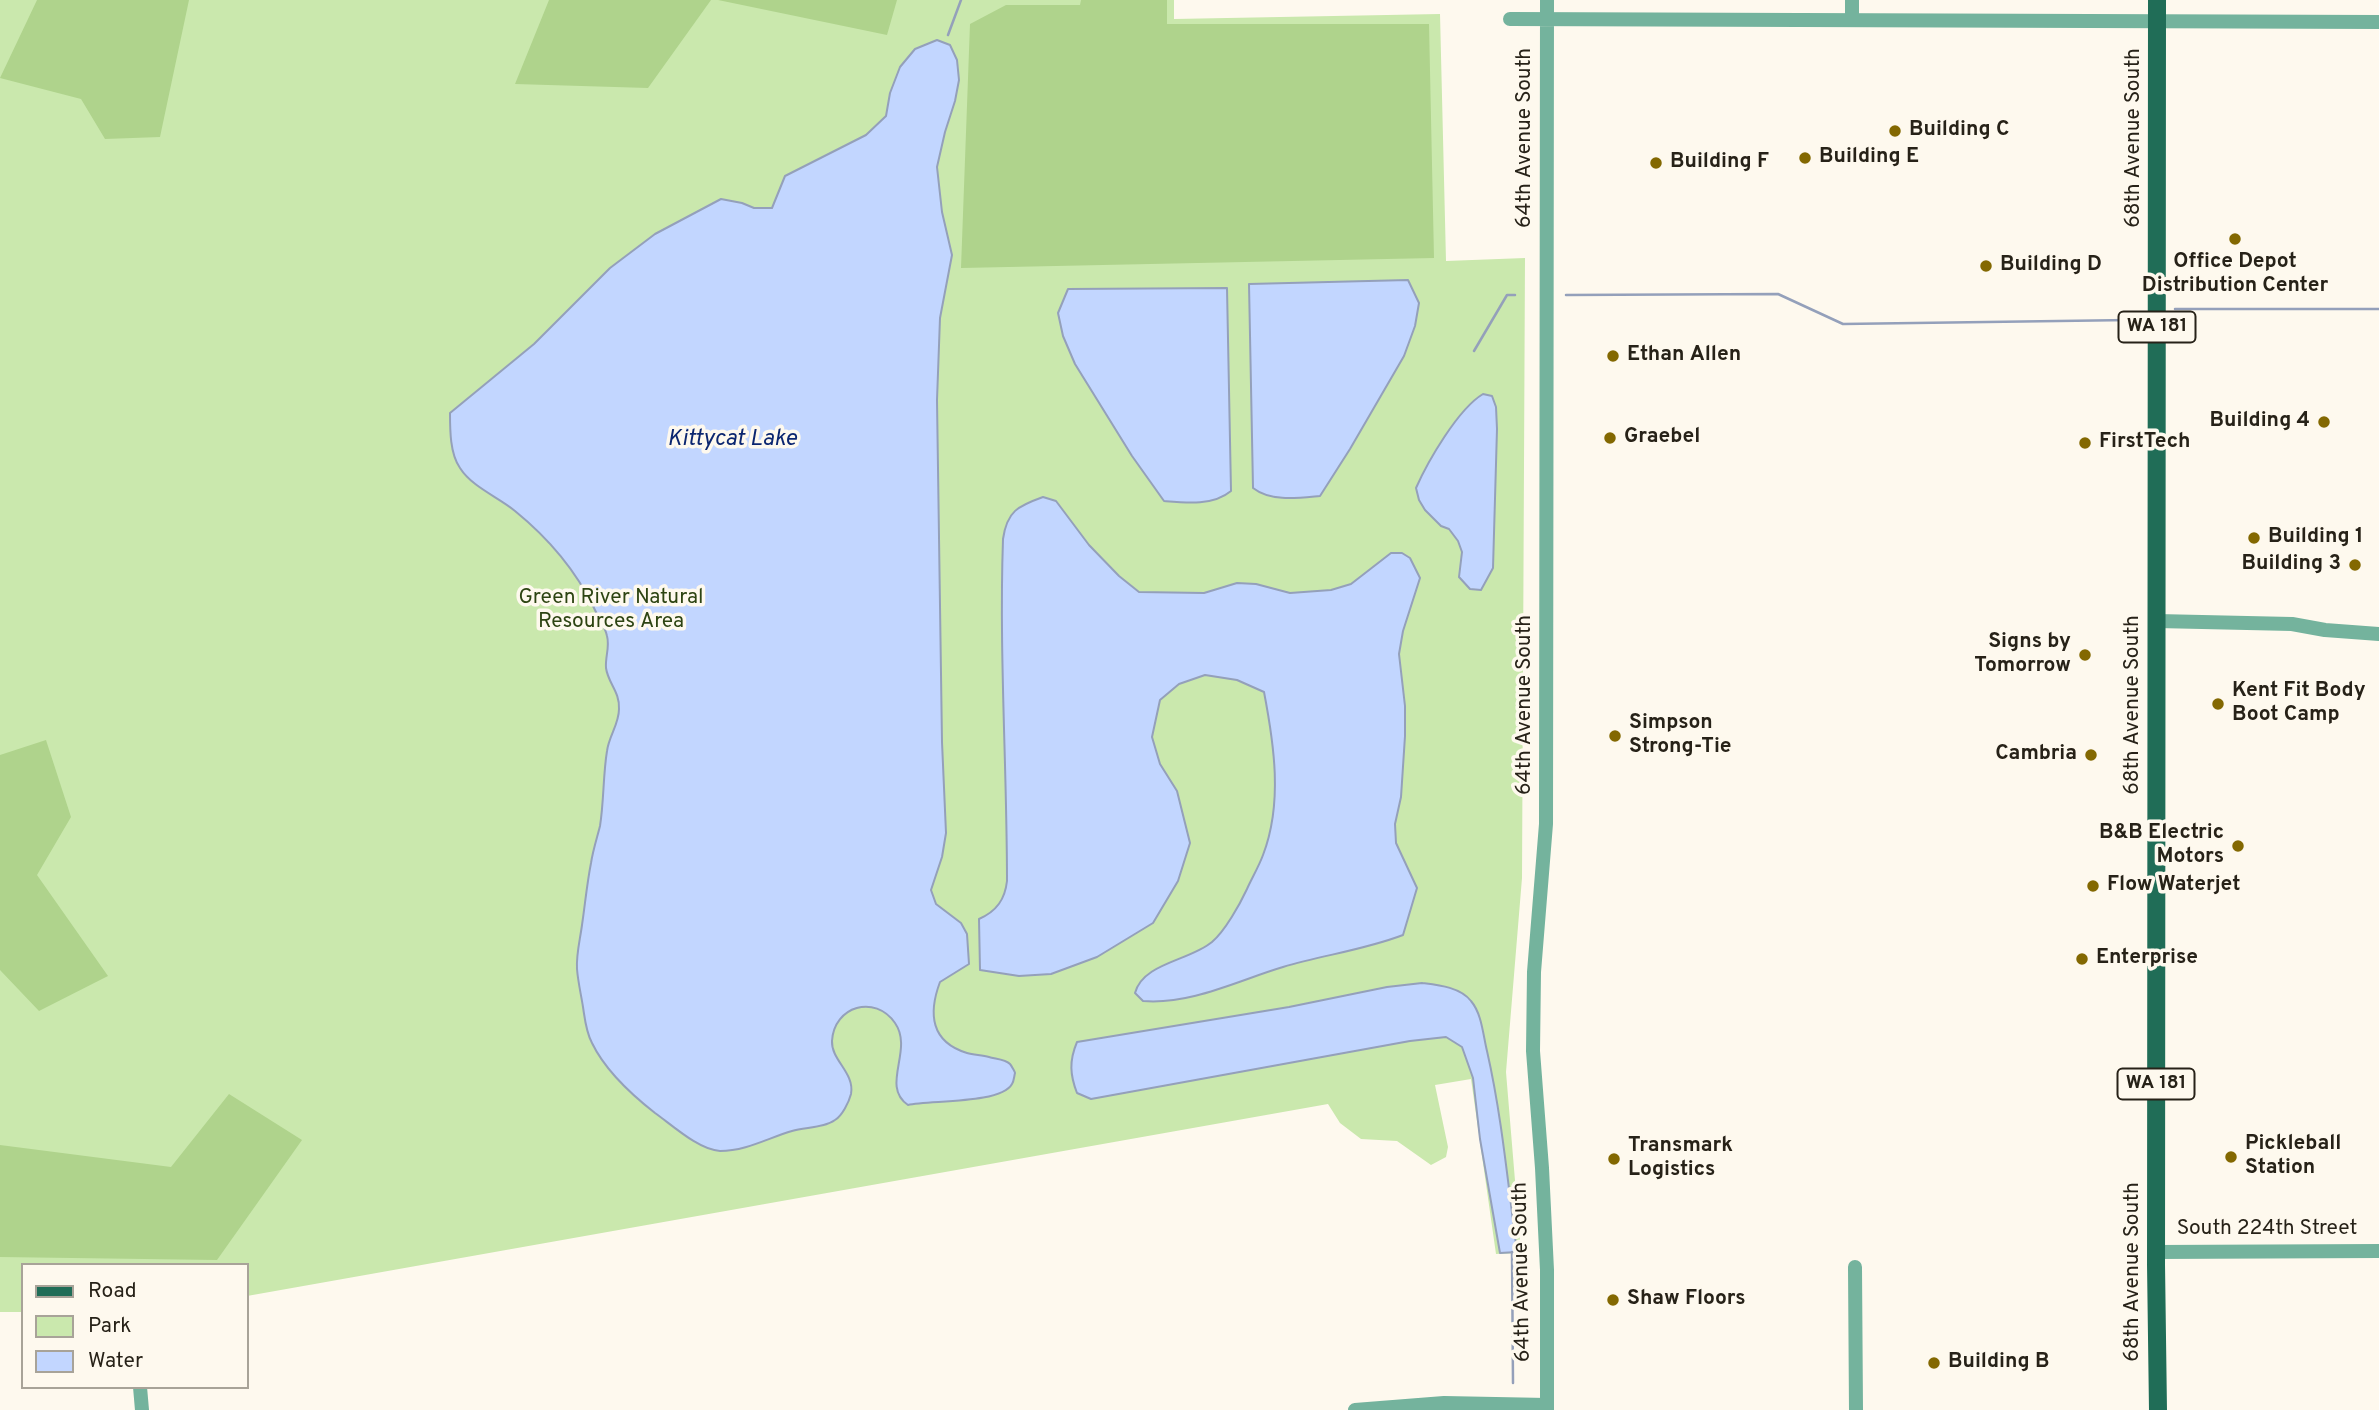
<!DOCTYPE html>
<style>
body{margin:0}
#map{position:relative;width:2379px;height:1410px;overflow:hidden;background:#fef9ee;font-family:Overpass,sans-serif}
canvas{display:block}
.legend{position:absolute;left:21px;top:1263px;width:228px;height:126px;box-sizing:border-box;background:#fef9ee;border:2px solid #a8a398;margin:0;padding:9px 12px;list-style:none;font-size:21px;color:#272218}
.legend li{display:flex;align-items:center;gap:14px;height:35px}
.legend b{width:35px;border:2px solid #a8a398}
</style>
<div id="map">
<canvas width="2379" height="1410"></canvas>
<ul class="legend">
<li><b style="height:9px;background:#206d57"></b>Road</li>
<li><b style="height:19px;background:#cae8ad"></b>Park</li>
<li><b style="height:19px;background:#c2d6ff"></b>Water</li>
</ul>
</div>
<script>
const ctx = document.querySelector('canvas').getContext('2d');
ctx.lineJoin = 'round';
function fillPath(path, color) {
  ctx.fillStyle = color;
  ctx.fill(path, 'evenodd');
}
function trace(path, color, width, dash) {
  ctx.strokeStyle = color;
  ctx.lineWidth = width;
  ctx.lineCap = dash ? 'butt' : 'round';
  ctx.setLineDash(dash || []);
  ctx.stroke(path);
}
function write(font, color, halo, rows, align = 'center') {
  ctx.font = font + ' Overpass,sans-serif';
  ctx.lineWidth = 7;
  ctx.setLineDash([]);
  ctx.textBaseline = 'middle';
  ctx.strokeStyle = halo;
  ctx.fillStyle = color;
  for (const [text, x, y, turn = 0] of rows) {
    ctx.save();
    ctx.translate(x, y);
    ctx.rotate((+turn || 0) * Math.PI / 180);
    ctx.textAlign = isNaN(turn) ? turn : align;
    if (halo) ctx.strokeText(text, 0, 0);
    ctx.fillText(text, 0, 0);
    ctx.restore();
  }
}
const green = new Path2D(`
 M 0,0 L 1174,0 L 1174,19 L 1440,14 L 1446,261 L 1525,258 L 1522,878 L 1506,1072 L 1521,1253 L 1496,1254 L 1471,1079 L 1435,1085 L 1448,1147 L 1446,1157 L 1431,1165 L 1397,1141 L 1361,1139 L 1340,1123 L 1328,1104 L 247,1296 L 247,1265 L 23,1265 L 23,1312 L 0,1312 Z`);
const forest = new Path2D(`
 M 37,0 L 189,0 L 160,137 L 105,139 L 81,99 L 0,78 Z
 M 549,0 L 711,0 L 648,88 L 515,84 Z
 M 718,0 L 897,0 L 887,35 Z
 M 1081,0 L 1167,0 L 1167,24 L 1429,24 L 1434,258 L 961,268 L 970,24 L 1006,5 L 1080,5 Z
 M 46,740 L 71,817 L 37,875 L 108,976 L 39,1011 L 0,970 L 0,755 Z
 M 229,1094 L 302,1140 L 217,1260 L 0,1257 L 0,1145 L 171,1167 Z`);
const water = new Path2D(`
 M 937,40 L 950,45 L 957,60 L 959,80 L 955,101 L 945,132 L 937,167 L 942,212 L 952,255 L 940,318 L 937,400 L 942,742 L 946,833 L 942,857 L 931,890 L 936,904 L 961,923 L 967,934 L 969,964 L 940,982 C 928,1014 931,1042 967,1053 C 974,1055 982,1055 989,1057 C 995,1059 1005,1059 1010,1064 C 1011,1065 1015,1072 1015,1073 C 1014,1077 1014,1081 1012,1084 C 1001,1104 930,1100 908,1105 C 880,1086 914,1050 895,1023 C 875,994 834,1006 832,1041 C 831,1060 855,1073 851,1094 C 849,1102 842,1116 835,1120 C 824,1128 805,1127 792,1131 C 768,1138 746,1151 720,1151 C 699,1150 672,1125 655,1113 C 632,1095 605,1070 592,1043 C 586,1032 585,1020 583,1007 C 581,994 578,982 577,969 C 576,955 580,940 582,925 C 585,905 587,883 591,863 C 593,850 597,838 600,826 C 604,801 603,775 607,751 C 609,736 619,724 619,709 C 620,692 608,683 606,668 C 605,657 610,647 607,636 C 605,626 598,617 594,608 C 576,571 547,537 515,511 C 498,497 472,487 460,468 C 450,454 450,430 450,413 L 534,344 L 610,268 L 655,234 L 721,199 L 742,203 L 754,208 L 772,208 L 785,176 L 866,135 L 886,116 L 890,93 L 900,67 L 915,49 Z
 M 1408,280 L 1419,303 L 1415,326 L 1404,356 L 1350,449 L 1320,496 C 1298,498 1271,502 1253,488 L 1249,284 Z
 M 1227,288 L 1231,491 C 1213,506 1186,503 1164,501 L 1132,456 L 1075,364 L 1063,336 L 1058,313 L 1068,289 Z
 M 1483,394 L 1492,396 L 1496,407 L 1497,429 L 1493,568 L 1481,590 L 1470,589 L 1459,577 L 1462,552 L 1458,541 L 1449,529 L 1441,526 L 1425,510 L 1419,500 L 1416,488 C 1428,461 1458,409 1483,394 Z
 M 1043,497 L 1056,501 L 1089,545 L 1119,576 L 1139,592 L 1204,593 L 1237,583 L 1256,584 L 1290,593 L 1331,590 L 1351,584 L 1391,553 L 1402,553 L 1410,558 L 1420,578 L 1403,631 L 1399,654 L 1405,706 L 1405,736 L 1401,797 L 1395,824 L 1396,843 L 1417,888 L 1403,935 C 1364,950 1323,955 1283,967 C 1239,980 1191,1005 1143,1001 L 1135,993 C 1143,963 1189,961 1212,942 C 1225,931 1240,904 1247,889 C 1252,878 1259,866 1263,855 C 1283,803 1274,744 1264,692 L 1237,680 L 1205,675 L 1179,684 L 1160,700 L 1152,737 L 1160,764 L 1177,791 L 1190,843 L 1178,881 L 1153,923 L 1097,957 L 1051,974 L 1019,976 L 980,970 L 979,919 C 997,911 1005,899 1007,881 C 1007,767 999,653 1003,539 C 1007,511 1018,506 1043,497 Z
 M 1422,983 C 1438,985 1460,987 1471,1001 C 1482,1014 1483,1035 1487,1051 C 1502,1117 1508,1185 1517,1252 L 1500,1253 L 1480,1139 L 1473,1078 L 1462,1047 L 1446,1037 L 1410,1041 L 1091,1099 L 1077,1093 C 1070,1075 1069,1061 1077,1042 L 1289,1007 L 1387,987 Z`);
const stream = new Path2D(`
 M 948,35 L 961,0
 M 1566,295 L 1778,294 L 1843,324 L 2130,320
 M 2175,309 L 2379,309
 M 1474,351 L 1507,295 L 1515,295
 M 1512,1252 L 1513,1383`);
const minor = new Path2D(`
 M 1852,0 L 1852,19
 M 1510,19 L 2379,22
 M 2157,621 L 2292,624 L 2325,630 L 2379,634
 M 2156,1252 L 2379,1251
 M 1855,1267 L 1856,1410
 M 140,1387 L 142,1410
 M 1355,1410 L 1444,1403 L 1547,1405
 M 1547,1410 L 1547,1270 L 1542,1168 L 1533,1051 L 1534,972 L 1546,824 L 1547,0`);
const major = new Path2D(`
 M 2157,0 L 2156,1264 L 2158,1410`);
const markers = [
 [1895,131,7,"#836801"],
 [1805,158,7,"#836801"],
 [1656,163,7,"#836801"],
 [2235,239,7,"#836801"],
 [1986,266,7,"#836801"],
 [1613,356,7,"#836801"],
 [2324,422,7,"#836801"],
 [1610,438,7,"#836801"],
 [2085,443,7,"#836801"],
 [2254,538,7,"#836801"],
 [2355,565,7,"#836801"],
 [2085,655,7,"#836801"],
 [2218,704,7,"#836801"],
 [1615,736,7,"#836801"],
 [2091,755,7,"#836801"],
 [2238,846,7,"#836801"],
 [2093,886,7,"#836801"],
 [2082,959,7,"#836801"],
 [2231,1157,7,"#836801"],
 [1614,1159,7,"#836801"],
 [1613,1300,7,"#836801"],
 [1934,1363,7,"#836801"]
];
const shields = [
 [2157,327,77],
 [2156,1084,77]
];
const shieldNames = [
 ["WA 181",2157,327],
 ["WA 181",2156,1084]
];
const poiNames = [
 ["Building C",1909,131],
 ["Building E",1819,158],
 ["Building F",1670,163],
 ["Office Depot",2235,263,"center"],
 ["Distribution Center",2235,287,"center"],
 ["Building D",2000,266],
 ["Ethan Allen",1627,356],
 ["Building 4",2310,422,"right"],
 ["Graebel",1624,438],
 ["FirstTech",2099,443],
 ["Building 1",2268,538],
 ["Building 3",2341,565,"right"],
 ["Signs by",2071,643,"right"],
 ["Tomorrow",2071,667,"right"],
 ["Kent Fit Body",2232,692],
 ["Boot Camp",2232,716],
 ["Simpson",1629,724],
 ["Strong-Tie",1629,748],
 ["Cambria",2077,755,"right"],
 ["B&B Electric",2224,834,"right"],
 ["Motors",2224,858,"right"],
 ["Flow Waterjet",2107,886],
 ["Enterprise",2096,959],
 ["Pickleball",2245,1145],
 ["Station",2245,1169],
 ["Transmark",1628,1147],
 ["Logistics",1628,1171],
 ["Shaw Floors",1627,1300],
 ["Building B",1948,1363]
];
const streetNames = [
 ["64th Avenue South",1526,138,-90],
 ["68th Avenue South",2135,138,-90],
 ["64th Avenue South",1526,705,-90],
 ["68th Avenue South",2134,705,-90],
 ["South 224th Street",2267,1230],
 ["64th Avenue South",1523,1272,-91],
 ["68th Avenue South",2134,1272,-90]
];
const parkNames = [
 ["Green River Natural",611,599],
 ["Resources Area",611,623]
];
const waterNames = [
 ["Kittycat Lake",732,440]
];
fillPath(green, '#cae8ad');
fillPath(forest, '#afd38c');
fillPath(water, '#c2d6ff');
trace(water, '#94a0ba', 2);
trace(stream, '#94a0ba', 2.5);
trace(minor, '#74b39d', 14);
trace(major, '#206d57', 18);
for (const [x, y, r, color] of markers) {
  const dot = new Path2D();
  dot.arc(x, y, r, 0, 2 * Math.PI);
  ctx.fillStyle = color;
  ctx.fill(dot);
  trace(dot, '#fef9ee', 2.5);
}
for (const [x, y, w] of shields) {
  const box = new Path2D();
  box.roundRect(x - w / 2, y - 15.5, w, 31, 5);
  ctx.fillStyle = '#fef9ee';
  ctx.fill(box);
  trace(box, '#272218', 2);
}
write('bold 19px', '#272218', null, shieldNames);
write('bold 21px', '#272218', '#fef9ee', poiNames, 'left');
write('21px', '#272218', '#fef9ee', streetNames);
write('21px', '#2d4412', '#fef9ee', parkNames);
write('italic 23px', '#0b2670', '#fef9ee', waterNames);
</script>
